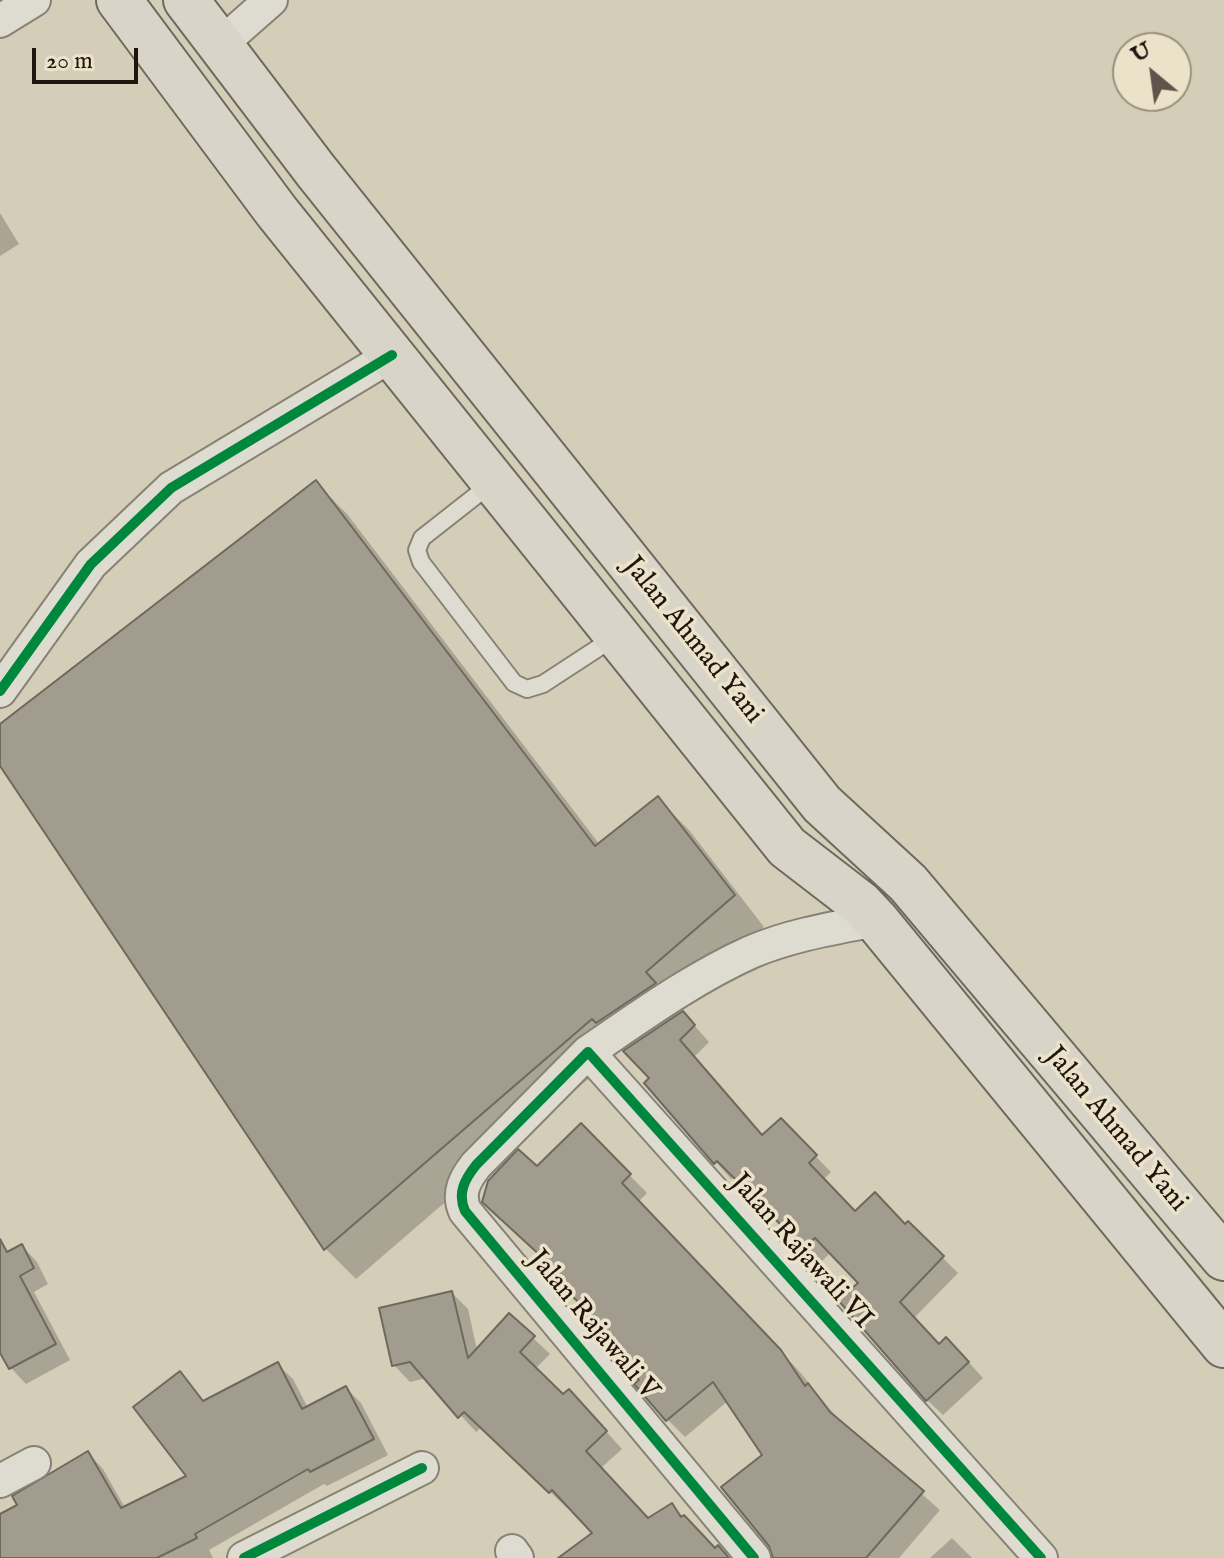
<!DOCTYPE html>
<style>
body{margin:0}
#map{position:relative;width:1224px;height:1558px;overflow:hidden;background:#d4ceb8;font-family:"IM FELL English",serif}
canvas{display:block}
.north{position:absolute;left:1112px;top:32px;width:80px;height:80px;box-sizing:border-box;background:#ebe3c9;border:2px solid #9a907e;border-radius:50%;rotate:331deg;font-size:22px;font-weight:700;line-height:32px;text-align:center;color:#21130e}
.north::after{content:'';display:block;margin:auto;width:28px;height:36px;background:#60544a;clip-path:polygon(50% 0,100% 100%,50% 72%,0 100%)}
.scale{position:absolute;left:32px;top:48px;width:106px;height:36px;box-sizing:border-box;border:4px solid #21130e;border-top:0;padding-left:10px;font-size:24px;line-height:28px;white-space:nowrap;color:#21130e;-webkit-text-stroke:6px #ebe3c9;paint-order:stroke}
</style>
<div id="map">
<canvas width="1224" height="1558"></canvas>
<div class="north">U</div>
<div class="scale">20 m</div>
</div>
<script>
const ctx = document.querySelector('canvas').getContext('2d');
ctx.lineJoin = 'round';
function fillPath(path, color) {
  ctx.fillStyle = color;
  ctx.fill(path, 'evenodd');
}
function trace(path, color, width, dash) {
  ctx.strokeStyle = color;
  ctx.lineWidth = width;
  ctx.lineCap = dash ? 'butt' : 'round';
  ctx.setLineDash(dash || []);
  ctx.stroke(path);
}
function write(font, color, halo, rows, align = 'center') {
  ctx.font = font + ' "IM FELL English",serif';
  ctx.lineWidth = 7;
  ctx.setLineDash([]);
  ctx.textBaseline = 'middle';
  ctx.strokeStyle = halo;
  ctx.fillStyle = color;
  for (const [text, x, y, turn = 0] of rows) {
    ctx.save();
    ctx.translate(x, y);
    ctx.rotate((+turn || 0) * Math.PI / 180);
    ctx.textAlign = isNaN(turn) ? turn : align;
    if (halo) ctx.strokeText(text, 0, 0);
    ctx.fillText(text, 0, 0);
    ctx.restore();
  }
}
const shadow = new Path2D(`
 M 0,213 L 19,244 L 0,256 Z
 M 316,483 L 347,514 L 600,845 L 658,799 L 689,830 L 764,927 L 675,1004 L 709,1042 L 694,1057 L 764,1137 L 781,1121 L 831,1172 L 823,1180 L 855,1213 L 908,1224 L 958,1273 L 914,1318 L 939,1346 L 962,1355 L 983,1378 L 943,1415 L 927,1400 L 860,1283 L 831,1252 L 821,1262 L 735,1176 L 731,1179 L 647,1083 L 651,1078 L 623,1049 L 356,1279 L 325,1248 L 0,763 L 0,727 Z
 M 581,1126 L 647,1193 L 638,1202 L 799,1371 L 842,1424 L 940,1510 L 899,1558 L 774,1558 L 764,1456 L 728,1401 L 685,1437 L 667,1419 L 593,1314 L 547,1259 L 483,1197 L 492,1179 L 537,1169 Z
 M 22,1246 L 37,1262 L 48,1284 L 34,1292 L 70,1360 L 26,1384 L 11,1368 L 0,1349 L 0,1257 Z
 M 452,1293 L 468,1309 L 477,1350 L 533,1338 L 550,1354 L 535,1369 L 563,1397 L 585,1408 L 622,1449 L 601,1468 L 648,1520 L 672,1505 L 722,1558 L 561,1558 L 595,1534 L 569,1506 L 567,1508 L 482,1427 L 476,1432 L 427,1378 L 410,1382 L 394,1365 Z
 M 277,1364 L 293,1379 L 308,1408 L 346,1388 L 361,1403 L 388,1455 L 327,1486 L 324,1484 L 209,1550 L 213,1558 L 0,1558 L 0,1516 L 88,1453 L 103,1469 L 125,1508 L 189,1477 L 180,1374 L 205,1402 Z
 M 952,1538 L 972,1558 L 930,1558 Z`);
const building = new Path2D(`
 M 316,480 L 595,846 L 658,796 L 735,895 L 646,972 L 656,983 L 596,1023 L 592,1019 L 324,1250 L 0,766 L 0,724 Z
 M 683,1011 L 695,1025 L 680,1040 L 762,1135 L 781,1118 L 817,1155 L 809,1163 L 855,1211 L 875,1192 L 905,1224 L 908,1221 L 944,1256 L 900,1302 L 939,1344 L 946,1337 L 969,1362 L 926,1401 L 838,1300 L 858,1283 L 815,1238 L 804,1248 L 717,1161 L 714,1164 L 644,1083 L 649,1078 L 623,1051 Z
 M 581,1123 L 631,1174 L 622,1183 L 781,1350 L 805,1386 L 808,1383 L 830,1412 L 924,1491 L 866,1558 L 773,1558 L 769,1546 L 721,1487 L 762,1455 L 713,1382 L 666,1421 L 634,1384 L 639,1380 L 584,1319 L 591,1314 L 539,1265 L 544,1259 L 482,1202 L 488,1181 L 518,1149 L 537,1166 Z
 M 0,1239 L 7,1252 L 22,1244 L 34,1268 L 20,1276 L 56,1344 L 9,1369 L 0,1353 Z
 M 452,1291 L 468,1358 L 509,1313 L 535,1336 L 520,1352 L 563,1394 L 569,1389 L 607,1431 L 586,1451 L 648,1518 L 672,1503 L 681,1517 L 684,1515 L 715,1548 L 718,1545 L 729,1558 L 558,1558 L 592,1533 L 552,1490 L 549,1493 L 464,1412 L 458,1418 L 410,1362 L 392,1366 L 379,1308 Z
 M 278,1362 L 302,1409 L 346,1386 L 374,1439 L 310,1472 L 308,1469 L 195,1534 L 197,1538 L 157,1558 L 0,1558 L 0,1514 L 17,1505 L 12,1496 L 88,1451 L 121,1508 L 186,1476 L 133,1407 L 180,1371 L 203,1401 Z`);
const lane = new Path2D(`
 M 492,483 L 422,538 L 417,550 L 421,562 L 514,683 L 527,689 L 543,684 L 615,637`);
const street = new Path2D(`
 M 0,21 L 34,0
 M 221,44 L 271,0
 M 0,691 L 91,564 L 171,488 L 392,355
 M 588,1052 C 641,1016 693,978 751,952 C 791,935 834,928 876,920
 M 0,1481 L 34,1463
 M 512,1551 L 517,1558
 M 244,1558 L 422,1468
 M 754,1558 L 465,1211 C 457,1193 465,1179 476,1165 L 588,1052 L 1041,1558`);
const highway = new Path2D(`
 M 119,0 L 277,212 L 787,847 L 861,904 L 876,920 L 1224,1345
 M 186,0 L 316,171 L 822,804 L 908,883 L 1224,1258`);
const cycleway = new Path2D(`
 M 0,691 L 91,564 L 171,488 L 392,355
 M 244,1558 L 422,1468
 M 754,1558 L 465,1211 C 457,1193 465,1179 476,1165 L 588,1052 L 1041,1558`);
const streetNames = [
 ["Jalan Ahmad Yani",692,641,51],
 ["Jalan Ahmad Yani",1115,1130,50],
 ["Jalan Rajawali VI",800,1252,48],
 ["Jalan Rajawali V",592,1326,50]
];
fillPath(shadow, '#0003');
fillPath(building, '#a19c8e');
trace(building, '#6e695e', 2);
trace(lane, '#878275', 20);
trace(street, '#878275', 36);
trace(highway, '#6e695e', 48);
trace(lane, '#dedbd0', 16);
trace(street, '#dedbd0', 32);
trace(highway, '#d8d5c8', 44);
trace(cycleway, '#00873e', 10);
write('28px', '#21130e', '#ebe3c9', streetNames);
</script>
